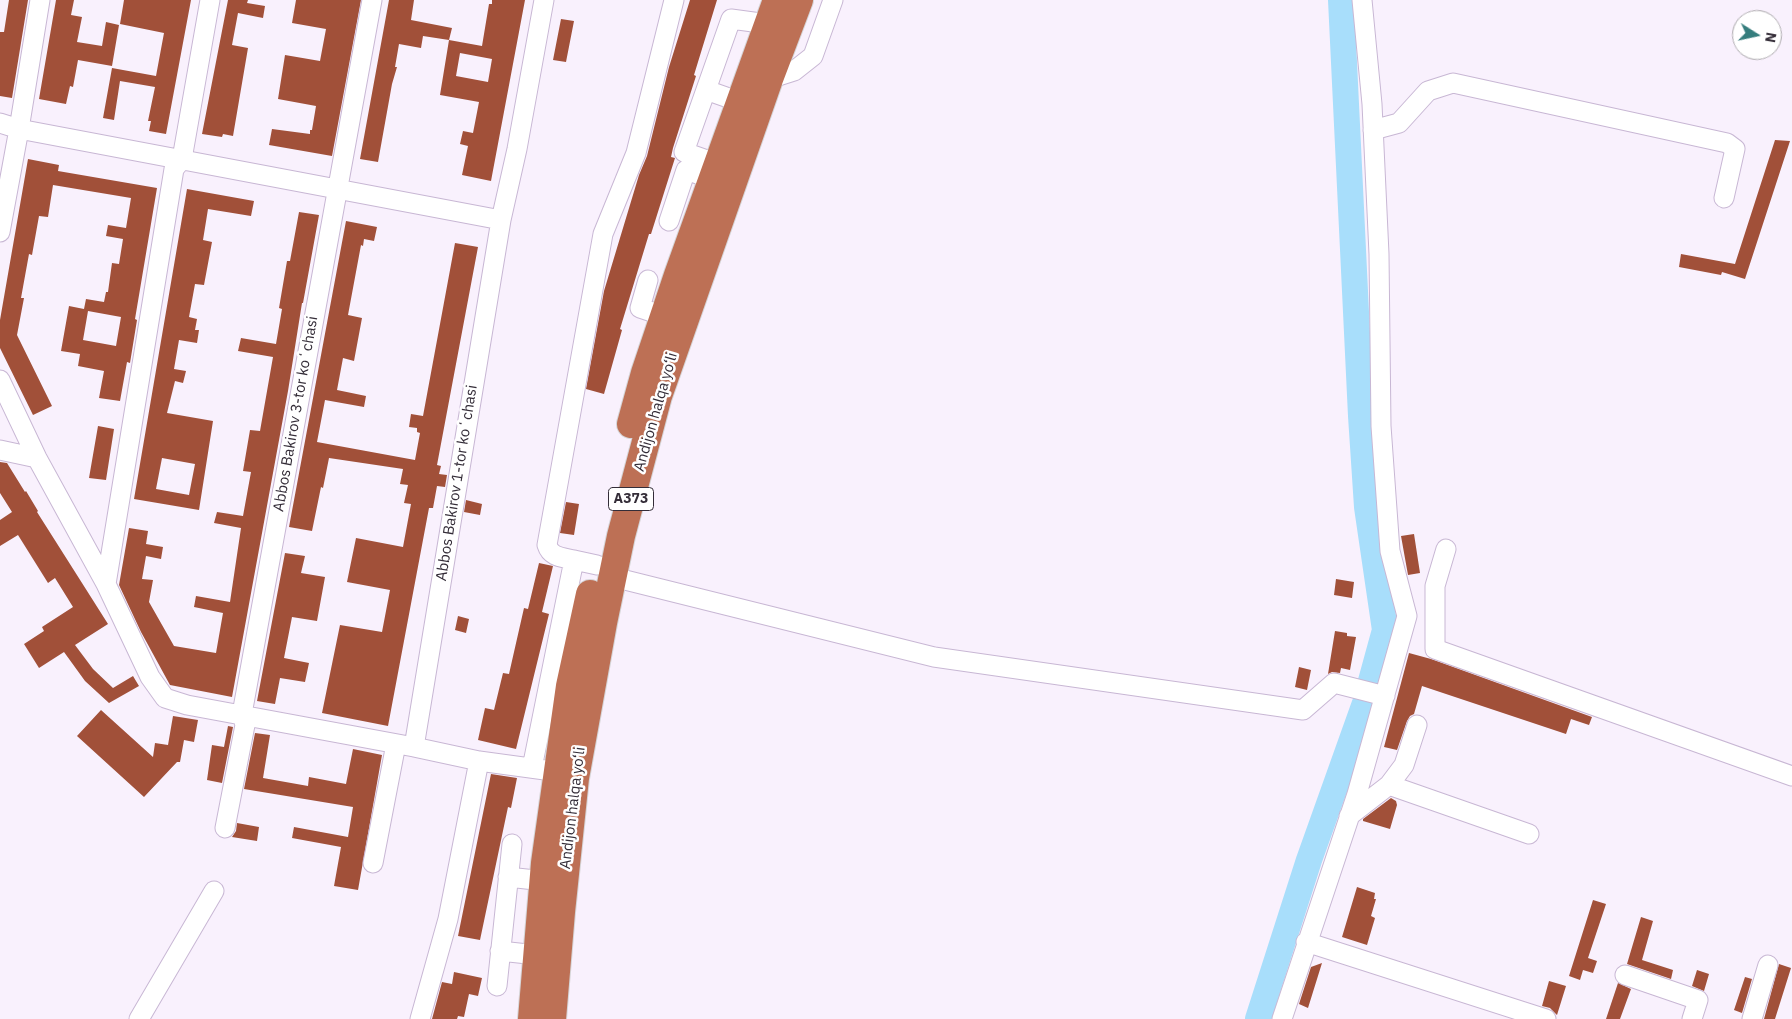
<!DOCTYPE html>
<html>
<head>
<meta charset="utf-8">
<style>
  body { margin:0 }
  #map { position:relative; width:1792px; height:1019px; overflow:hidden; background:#f9f1fd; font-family:"IBM Plex Sans",sans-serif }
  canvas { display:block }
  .north { position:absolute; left:1732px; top:10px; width:50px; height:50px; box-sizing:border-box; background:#fff; border:1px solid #aeabaf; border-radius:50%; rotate:100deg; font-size:14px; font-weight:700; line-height:20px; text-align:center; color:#342d38 }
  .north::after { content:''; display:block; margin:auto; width:18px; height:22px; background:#357d7d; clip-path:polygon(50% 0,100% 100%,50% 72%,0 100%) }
</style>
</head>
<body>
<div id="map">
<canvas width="1792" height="1019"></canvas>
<div class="north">N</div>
</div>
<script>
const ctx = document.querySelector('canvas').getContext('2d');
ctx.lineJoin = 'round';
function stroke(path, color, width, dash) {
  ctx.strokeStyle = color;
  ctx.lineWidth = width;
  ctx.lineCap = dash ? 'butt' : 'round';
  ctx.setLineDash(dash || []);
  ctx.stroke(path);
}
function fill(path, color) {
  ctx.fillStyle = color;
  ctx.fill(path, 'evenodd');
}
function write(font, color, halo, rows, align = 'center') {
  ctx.font = font + ' "IBM Plex Sans",sans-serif';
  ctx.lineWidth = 5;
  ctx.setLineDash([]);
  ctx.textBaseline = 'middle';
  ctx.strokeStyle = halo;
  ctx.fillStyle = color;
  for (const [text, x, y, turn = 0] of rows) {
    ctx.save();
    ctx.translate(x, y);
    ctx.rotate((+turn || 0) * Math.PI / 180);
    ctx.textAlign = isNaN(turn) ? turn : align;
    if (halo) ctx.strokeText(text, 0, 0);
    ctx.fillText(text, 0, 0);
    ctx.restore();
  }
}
stroke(new Path2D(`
  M1258,1019L1309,860L1365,703L1385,630L1367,507L1361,416L1341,0`), '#a8defb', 26);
fill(new Path2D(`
  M9,0H28L12,98L0,96V32H4Z
  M56,0H74L71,15L82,17L77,42L102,46L106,22L119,25L112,66L78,60L73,87L70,86L66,104L39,99Z
  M124,0H191L166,134L149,131L151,121H148L155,87L120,81L114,120L103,118L112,68L156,76L164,33L120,24Z
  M228,0H248L247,3L265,6L263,18L238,13L232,45L248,48L233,136L223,134L222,137L202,134Z
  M296,0H361L332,156L269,145L272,129L310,134V130H312L316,106L278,99L285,55L320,61L326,29L292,23Z
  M389,0H414L411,20L452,28L449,40L482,46L489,4H492V0H525L491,181L462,175L468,146L460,144L463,131L473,133L479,102L440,95L449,40L423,36L421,48L399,44L395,67H397L392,84L378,162L360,159ZM460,53L492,59L488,82L456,76Z
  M690,0H717L694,75L696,76L673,148L671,157L675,158L651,234H649L620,329L622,330L604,394L586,389L604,291L639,175L647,156L669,67Z
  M561,19L574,21L566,62L553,60Z
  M1775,140L1790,141L1745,279L1722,272L1721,275L1679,267L1681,254L1735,264Z
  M28,159L59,165L58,171L157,188L135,319L137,320L130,363L127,362L120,401L99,398L104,371L78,366L80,354L61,351L69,306L84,309L86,299L104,302L106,292H108L112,263L119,264L123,239L106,236L108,225L126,228L131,198L53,185L48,217L39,216L32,255L29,254L21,298H24L17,335L52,406L33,415L0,348V320ZM88,311L121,317L116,346L83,340Z
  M187,189L254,201L251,216L208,209L203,240L212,242L204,285L195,284L189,317L197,319L195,330H199L197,343L179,340L174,369L186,371L183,383L175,381L167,413L213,421L199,510L134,499ZM162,458L195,464L189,495L156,489Z
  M299,212L319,215L303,303H302L288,391L232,697L170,685L141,632L119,585L129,528L148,531L146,544L163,547L161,559L146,556L142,579L153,580L149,602L174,646L216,653L223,613L194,607L196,596L230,602L241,528L214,523L217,512L243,516L251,472L243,471L250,430L260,431L273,357L238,351L241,338L276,344L282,309L279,308L287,261H290Z
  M346,221L377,227L374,241L364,239L363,246L361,245L348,315L362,318L354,361L343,358L337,390L366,396L364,407L325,400L317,442L415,460L420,433L417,432V428L409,427L411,414L423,416L455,243L478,247L437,465L441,466L439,474L447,475L445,487L437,486L433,508H429L388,726L322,713L340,625L382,632L390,590L347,582L356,538L403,547L411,504L404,503L408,485L400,484L403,469L329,458L323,488L321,487L312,531L289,527Z
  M98,426L114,429L106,480L89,478Z
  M0,462L7,463L25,492L26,491L38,511L37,512L108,624L75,645L93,669L113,688L133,676L139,686L109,703L85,681L64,652L39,668L24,644L44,631L42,627L73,607L55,578L48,583L18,535L0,546V520L12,512L0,493Z
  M466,500L482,504L480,515L464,512Z
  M566,502L579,504L574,535L560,533Z
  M1414,534L1420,573L1408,575L1401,536Z
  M285,553L305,556L301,573L325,577L317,621L292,617L284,658L309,663L305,682L280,678L275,704L257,701Z
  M539,563L553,566L542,612L549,614L516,749L478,740L485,708L494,710L503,673L509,674L524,608L528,609Z
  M1336,579L1354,582L1352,598L1334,595Z
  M458,616L469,619L466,633L455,630Z
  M1335,631L1347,633V636L1356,637L1350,670L1341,668L1340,673L1332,672L1328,674Z
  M1409,653L1431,659L1592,717L1589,725L1571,719L1566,734L1422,686L1414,714L1410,716L1407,721L1397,750L1384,747Z
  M1299,667L1311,670L1307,690L1295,687Z
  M101,710L153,757L155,743L168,745L173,716L198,720L194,742L184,740L180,762H177L144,797L77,736Z
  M228,726L233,727L222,783L207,780L212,745L224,747Z
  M255,733L270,735L263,778L308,786L309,777L346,784L353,749L382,755L358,890L334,886L341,847L292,838L294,827L348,837L353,807L244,789Z
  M491,774L517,778L511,808L508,807L480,940L458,936Z
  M1391,798L1396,801L1397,805L1390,829L1363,821V819Z
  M237,823L259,827L257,841L232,837L236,831Z
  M1357,887L1375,893L1374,899H1376L1371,916L1375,918L1367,945L1342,937Z
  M1593,900L1606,904L1588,958L1597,961L1593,973L1583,970L1580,980L1569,976Z
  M1641,917L1653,921L1642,960L1673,970L1671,979L1627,964Z
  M1322,963L1308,1008L1299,1004L1311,967Z
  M1779,964L1791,968L1775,1019H1764Z
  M1697,970L1709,974L1704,991L1692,986Z
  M454,972L482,978L478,996L469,994L464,1017L458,1016L457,1019H432L442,982L452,984Z
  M1745,977L1752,979L1742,1013L1734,1010Z
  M1549,981L1566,986L1557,1015L1550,1008L1542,1006Z
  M1618,983L1631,989L1620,1019H1606Z`), '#a15039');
const minor = new Path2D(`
  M40,0L19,129L501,220
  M769,79L794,71L813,56L833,0
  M706,90L740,102
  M0,123L19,129L0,232
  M1373,130L1399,123L1428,91L1453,83L1727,143L1735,149L1724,198
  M718,164L684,152L731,19L768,24
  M669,221L686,170L712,179
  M648,280L640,308L664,316
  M0,380L37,458L106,584L150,677L165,698L187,705L414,747L479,761L545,770
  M0,450L37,458
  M1446,549L1435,586V649L1792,776
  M574,560L597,565
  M613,577L934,657L1303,710L1334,683L1385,696
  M106,584L174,169L182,159L210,0
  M414,747L501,220L517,149L544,0
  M532,768L574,560C563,557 551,558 547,545L603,234L636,153L674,0
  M1389,785L1404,765L1417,725
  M1349,816L1389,785L1529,834
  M225,828L245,725L242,714L372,0
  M373,863L396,744
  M508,877L544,881
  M1306,942L1546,1019
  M500,951L537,955
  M1625,975L1698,1000L1692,1019
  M497,986L512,844
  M139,1019L214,891
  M420,1019L448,919L479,761
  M1282,1019L1357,794L1407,616L1390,551L1381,426L1379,254L1372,104L1362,0
  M1752,1019L1768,965`);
const highway = new Path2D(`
  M631,424L645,373L678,275L777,0
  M532,1019L545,863L570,686L590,594
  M552,1019L561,912L575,778L603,623L621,536L658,396L769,79L799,0`);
stroke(minor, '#c8b7d4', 21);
stroke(highway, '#d6d5d7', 30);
stroke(minor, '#fff', 19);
stroke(highway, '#bd7055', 28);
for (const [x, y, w] of [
  [631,499,45]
]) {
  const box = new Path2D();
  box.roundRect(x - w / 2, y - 11.5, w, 23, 4);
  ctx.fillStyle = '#fff';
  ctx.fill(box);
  stroke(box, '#342d38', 1);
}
write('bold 14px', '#342d38', null, [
  ["A373",631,499]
]);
write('15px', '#342d38', '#fff', [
  ["Andijon halqa yo‘li",656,412,-74],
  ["Abbos Bakirov 3-tor koʻchasi",296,414,-80],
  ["Abbos Bakirov 1-tor koʻchasi",457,483,-81],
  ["Andijon halqa yo‘li",573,808,-83]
]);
</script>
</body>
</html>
